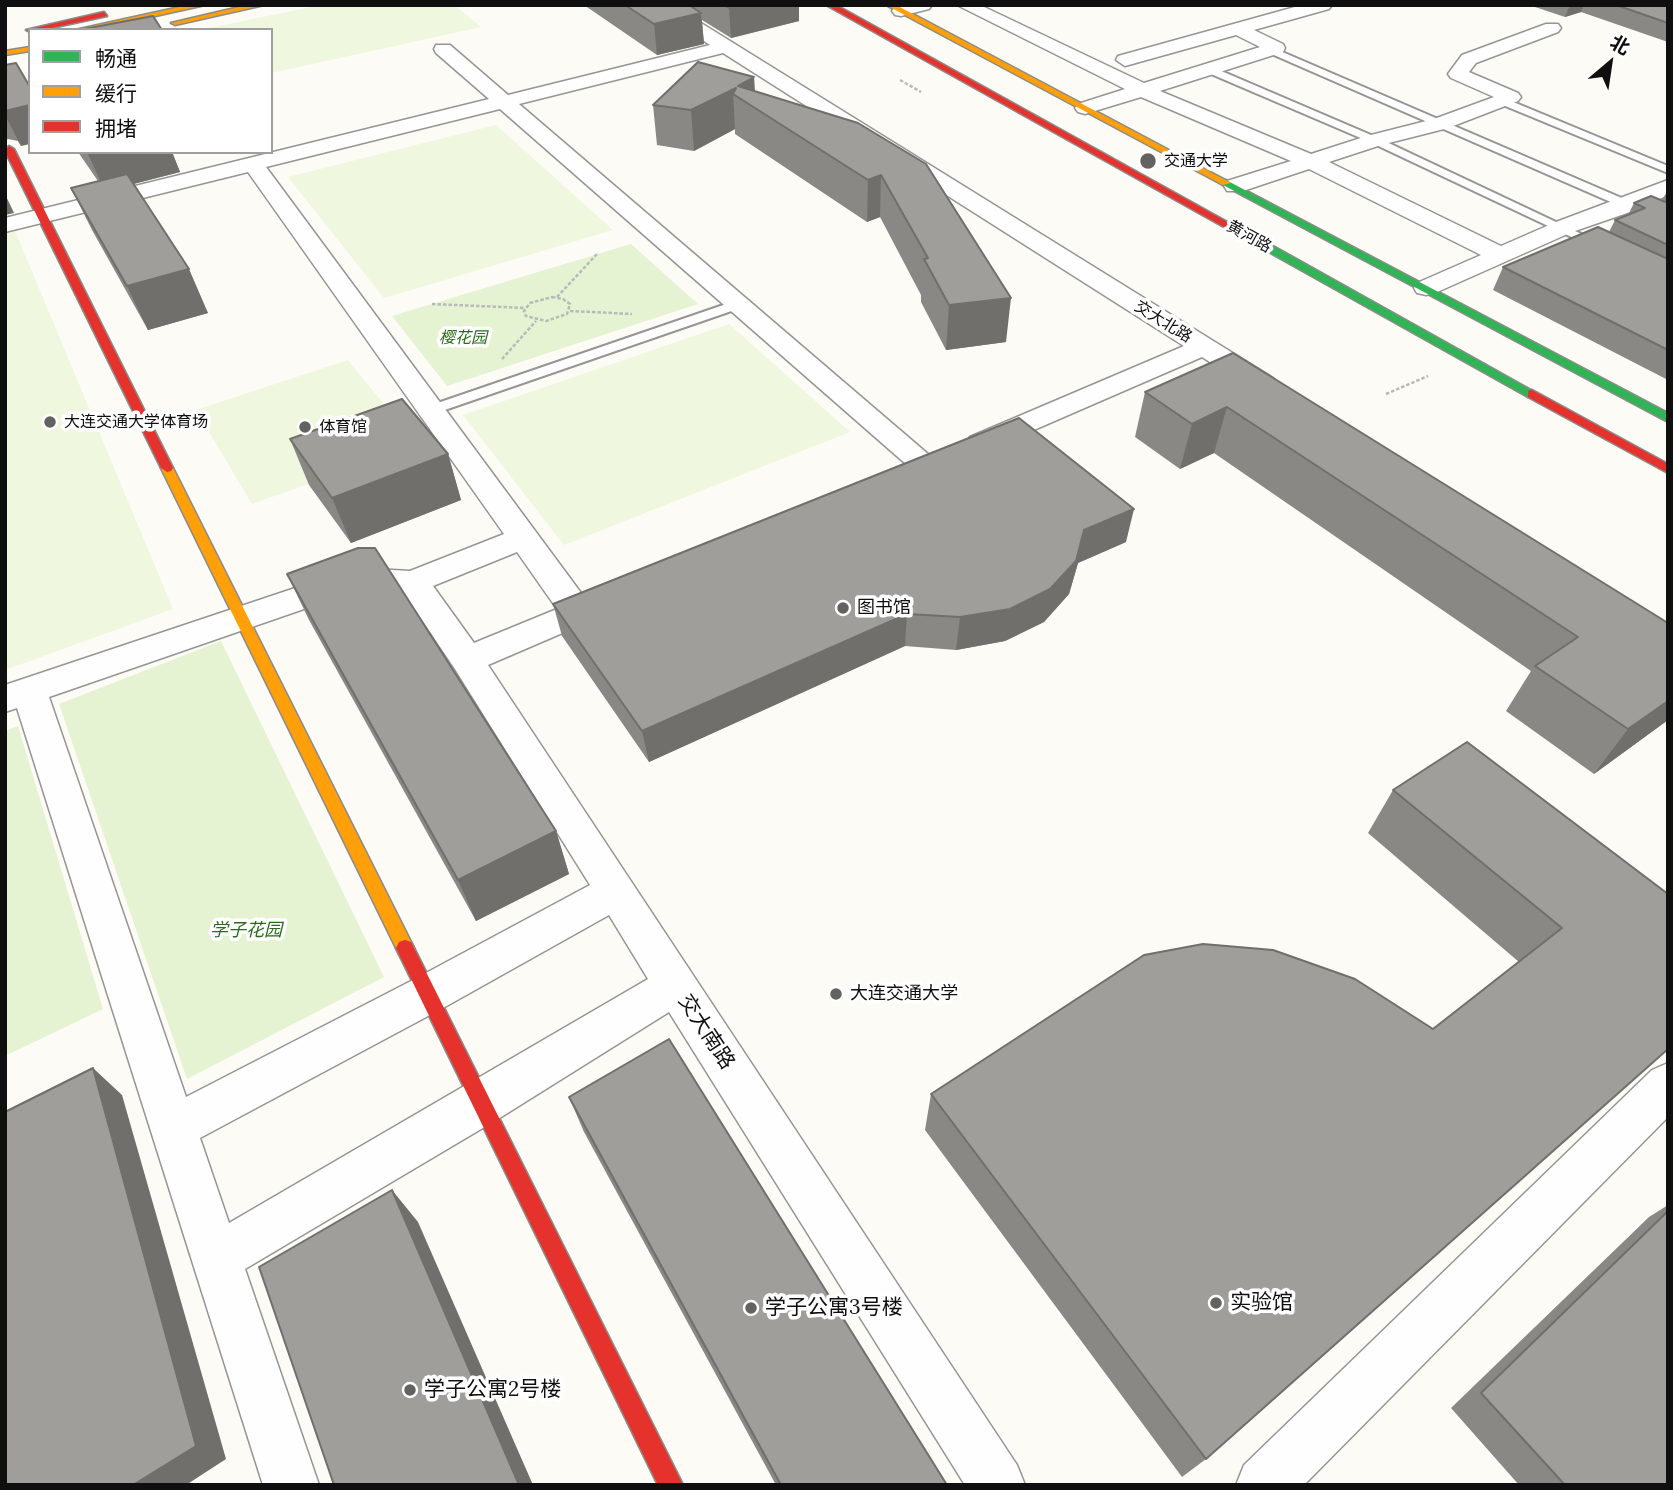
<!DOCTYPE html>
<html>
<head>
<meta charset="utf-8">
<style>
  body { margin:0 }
  #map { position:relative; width:1673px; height:1490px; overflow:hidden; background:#fcfbf5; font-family:Lora,"Noto Sans SC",serif }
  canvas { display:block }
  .frame { position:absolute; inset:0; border:7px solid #0f0f0f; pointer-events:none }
  .legend { position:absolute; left:28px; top:28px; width:245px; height:126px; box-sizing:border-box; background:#fff; border:2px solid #9f9f9f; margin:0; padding:9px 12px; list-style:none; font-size:21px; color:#0f0f0f }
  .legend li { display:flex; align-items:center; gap:14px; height:35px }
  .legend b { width:35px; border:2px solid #9f9f9f }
  .north { position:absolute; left:1575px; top:28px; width:70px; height:70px; -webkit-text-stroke:5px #fff; paint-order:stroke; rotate:29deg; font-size:19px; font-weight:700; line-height:28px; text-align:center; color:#0f0f0f }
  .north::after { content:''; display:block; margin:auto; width:24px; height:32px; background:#0f0f0f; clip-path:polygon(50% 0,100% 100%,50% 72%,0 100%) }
</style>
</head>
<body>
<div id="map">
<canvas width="1673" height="1490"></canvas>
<div class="frame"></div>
<ul class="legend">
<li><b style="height:9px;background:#30b455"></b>畅通</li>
<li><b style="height:9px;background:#ff9f0a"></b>缓行</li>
<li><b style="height:9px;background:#e5322d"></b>拥堵</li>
</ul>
<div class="north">北</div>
</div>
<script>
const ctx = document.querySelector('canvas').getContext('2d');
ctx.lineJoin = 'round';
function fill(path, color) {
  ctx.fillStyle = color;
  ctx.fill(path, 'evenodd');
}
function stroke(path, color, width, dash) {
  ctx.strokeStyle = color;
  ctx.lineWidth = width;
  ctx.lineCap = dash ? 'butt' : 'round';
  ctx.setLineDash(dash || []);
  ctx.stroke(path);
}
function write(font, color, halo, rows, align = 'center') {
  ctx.font = font + ' Lora,"Noto Sans SC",serif';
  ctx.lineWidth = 7;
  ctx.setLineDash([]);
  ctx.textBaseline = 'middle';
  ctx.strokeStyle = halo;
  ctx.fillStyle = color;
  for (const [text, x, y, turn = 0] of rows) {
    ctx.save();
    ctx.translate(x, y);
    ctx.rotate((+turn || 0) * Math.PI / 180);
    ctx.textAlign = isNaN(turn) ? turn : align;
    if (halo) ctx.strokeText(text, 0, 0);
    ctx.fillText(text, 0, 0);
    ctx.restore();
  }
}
fill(new Path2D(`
  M631,244L698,304L447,386L392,316Z
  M221,641L384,977L187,1079L59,704Z
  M18,726L103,1009L5,1056V731Z`), '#e5f3d3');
fill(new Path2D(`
  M321,5H454L481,27L271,73V30H200Z
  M496,125L613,230L384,298L288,177Z
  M15,231L173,609L5,670V234Z
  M729,324L850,432L564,545L463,415Z
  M348,360L417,445L252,504L196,410Z`), '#eff7de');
const lane = new Path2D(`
  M1267,48H1273L1668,218V227L1267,52Z
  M1204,67H1212L1378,138L1609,247L1607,250H1599L1370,142L1204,71Z
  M1498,99H1506L1668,166V173L1498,103Z
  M738,300L745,304L743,307L436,413L431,414L424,410L426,407Z`);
const street = new Path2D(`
  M650,5H672L1273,378L1277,384L1273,390L1263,392L1253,390L1202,357L990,449L980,452L970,449L966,443L970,437L1184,346L723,53L519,104L935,460L940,466L935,472L925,475L915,472L500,109L266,167L584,597L604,591L616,594L621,602L616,610L488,665L1017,1465L1025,1485H965L669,1012L498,1119L245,1269L319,1485H263L17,708L5,712V685L346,571L357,568L410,571L504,534L248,172L5,232V218L489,99L436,53L434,49L436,45H450L508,95L710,45ZM517,552L557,609L474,643L433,586ZM359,590L403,592L455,669L590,885L413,980L186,1097L49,697ZM609,915L648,979L229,1223L200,1138L443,1008Z
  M902,5H932L929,9L901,16L895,15L892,11L895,7Z
  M957,5H980L1144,83L1260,47L1236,35L1125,66L1116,60L1118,56L1302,5H1332L1329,9L1254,30L1283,44L1285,48L1283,52L1160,91L1311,154L1367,136L1434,119L1494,97L1451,78L1448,74L1462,55L1546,24H1558L1561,28L1558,32L1476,63L1469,72L1518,93L1521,97L1518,101L1448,128L1381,145L1329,162L1501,246L1556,222L1668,180V195L1636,210L1572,232L1435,293L1426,295L1417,293L1414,288L1417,283L1481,255L1309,169L1243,191H1227L1224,186L1227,181L1291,161L1141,97L1085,114L1078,112L1075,108L1078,104L1125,89Z
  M1668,1063V1117L1304,1485H1236L1244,1465L1652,1070Z`);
const fast = new Path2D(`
  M1226,180L1668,413V422L1223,185V181Z
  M1249,237H1257L1538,394L1536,397H1528L1249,241Z`);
const slow = new Path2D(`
  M189,5H205L92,30H75Z
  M248,5H264L175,25L171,23Z
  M886,5H896L1231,183L1223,185Z
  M30,47V51L5,55V51Z
  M167,464L173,468L411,942L414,948L411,954L405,956L399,954L161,468Z`);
const jam = new Path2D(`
  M826,5H836L1258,239L1249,241Z
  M104,12L107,16L42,30H30V32L26,30Z
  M9,146L14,149L173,468L171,471L167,472L161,468L5,151Z
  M1532,390L1668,464V473L1528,397V391Z
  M405,940L411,942L683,1485H658L396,948L399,942Z`);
stroke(lane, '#969593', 4);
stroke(street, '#969593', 3);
stroke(fast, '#8c8c89', 3);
stroke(slow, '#8c8c89', 3);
stroke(jam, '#8c8c89', 3);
stroke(new Path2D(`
  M900,80L921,92
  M552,297L563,299L570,304L567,314L546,321L526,316L524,311L530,303Z
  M557,297L597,254
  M432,304L525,308
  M570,311L632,314
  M502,359L536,321
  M1386,394L1428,376`), '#b9b9b8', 2.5, [3.5, 2]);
fill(lane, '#fffefe');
fill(street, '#fffefe');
fill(fast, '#30b455');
fill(slow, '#ff9f0a');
fill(jam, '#e5322d');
fill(new Path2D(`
  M584,5H799V21L731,38L702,20L704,44L657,55Z
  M1529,5H1668V42L1581,12L1565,17Z
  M5,65L21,146L18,141L8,139L5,141Z
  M754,77L755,91L858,123L1006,342L946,350L921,302V295L880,217L867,222L735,134V129L694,151L657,145L653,105Z
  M78,152H172L180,172L134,184L208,313L148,330L92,230L71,188L98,181Z
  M1668,190V380L1493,290L1503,267L1609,232L1615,220L1628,215L1634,203L1662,200Z
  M1233,353L1668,623V720L1594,774L1506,711L1531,671L1214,453L1180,469L1135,437L1145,392Z
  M290,439L448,454L461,500L351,543L309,485Z
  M1126,542L1078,563L1069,594L1044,622L1005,641L956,650L905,646L649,762L562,636L553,604Z
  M287,574L556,831L569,874L476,921L309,620Z
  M1393,790L1668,894L1206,1459L1182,1477L925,1130L931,1094L1433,1029L1519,962L1368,833Z
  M569,1097L947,1485H776L584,1132Z
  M1668,1205V1485H1519L1451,1408L1649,1217Z`), '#8a8884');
fill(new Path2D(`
  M740,5H799V21L731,38L729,8Z
  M1570,5H1584L1581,12L1565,17Z
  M701,13L704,44L657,55L654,24Z
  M754,77L755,108L738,86Z
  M736,88L733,94L735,129L694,151L691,110Z
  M30,105V144L21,146L5,115V111Z
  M87,152H172L180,172L105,191Z
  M881,175L880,217L867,222L868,180Z
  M5,194L14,213L5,215Z
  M189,269L208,313L148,330L127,286Z
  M1011,298L1006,342L946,350L949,305Z
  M1227,407L1214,453L1180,469L1192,424Z
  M448,454L461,500L351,543L332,498Z
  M1134,509L1126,542L1078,563L1069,594L1044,622L1005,641L956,650L960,617L1084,530Z
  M907,614L905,646L649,762L642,731Z
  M1668,701V720L1594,774L1628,729Z
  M556,831L569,874L476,921L458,880Z
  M93,1068L122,1095L226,1459L186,1485H133Z
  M392,1190L418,1222L533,1485H519Z`), '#706f6c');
const building = new Path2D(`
  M625,5H689L701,13L654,24Z
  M724,5H740L729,8Z
  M1616,5H1668V23Z
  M153,16L162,30H83L84,29Z
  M698,62L754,77L738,86L858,123L926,164L1011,298L949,305L924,259L928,258L881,175L868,180L733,94L736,88L691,110L653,105Z
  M16,63L30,87V105L5,111V65Z
  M127,174L189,269L127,286L71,188Z
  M1651,196L1668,203V245L1615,220L1645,208L1634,203Z
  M1598,227L1668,259V350L1503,267Z
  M1233,353L1668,623V701L1628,729L1535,666L1578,637L1227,407L1192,424L1145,392Z
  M402,399L448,454L332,498L290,439Z
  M1019,418L1134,509L1084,530L1076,561L1050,589L1010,609L960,617L907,614L642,731L553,604Z
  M358,548H375L556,831L458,880L287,574Z
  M1467,742L1668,894V1049L1206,1459L931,1094L1144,955L1203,944L1273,950L1355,979L1433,1029L1562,928L1393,790Z
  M669,1039L947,1485H781L569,1097Z
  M93,1068L196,1446L133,1485H5V1112Z
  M392,1190L519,1485H334L259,1267Z
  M1668,1211V1485H1565L1481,1393Z`);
fill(building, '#a09e9a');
stroke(building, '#706f6c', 2);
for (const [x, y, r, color] of [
  [1148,161,9,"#626260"],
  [50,422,7,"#626260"],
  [305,427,7,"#626260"],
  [843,608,7,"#626260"],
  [836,994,7,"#626260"],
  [1216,1303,7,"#626260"],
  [751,1308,7,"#626260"],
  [410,1390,7,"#626260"]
]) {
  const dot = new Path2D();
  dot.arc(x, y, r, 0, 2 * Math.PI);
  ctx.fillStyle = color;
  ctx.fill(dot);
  stroke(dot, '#fff', 2.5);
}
write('16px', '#0f0f0f', '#fff', [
  ["交通大学",1164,161],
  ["大连交通大学体育场",64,422],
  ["体育馆",319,427]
], 'left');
write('16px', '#0f0f0f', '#fff', [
  ["黄河路",1249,237,29],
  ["交大北路",1163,322,32]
]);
write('italic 16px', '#296c1b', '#fff', [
  ["樱花园",463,338]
]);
write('18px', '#0f0f0f', '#fff', [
  ["图书馆",857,608],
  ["大连交通大学",850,994]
], 'left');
write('italic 18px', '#296c1b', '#fff', [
  ["学子花园",246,931]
]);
write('21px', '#0f0f0f', '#fff', [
  ["交大南路",706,1032,57]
]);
write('21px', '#0f0f0f', '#fff', [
  ["实验馆",1230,1303],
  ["学子公寓3号楼",765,1308],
  ["学子公寓2号楼",424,1390]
], 'left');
</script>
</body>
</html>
